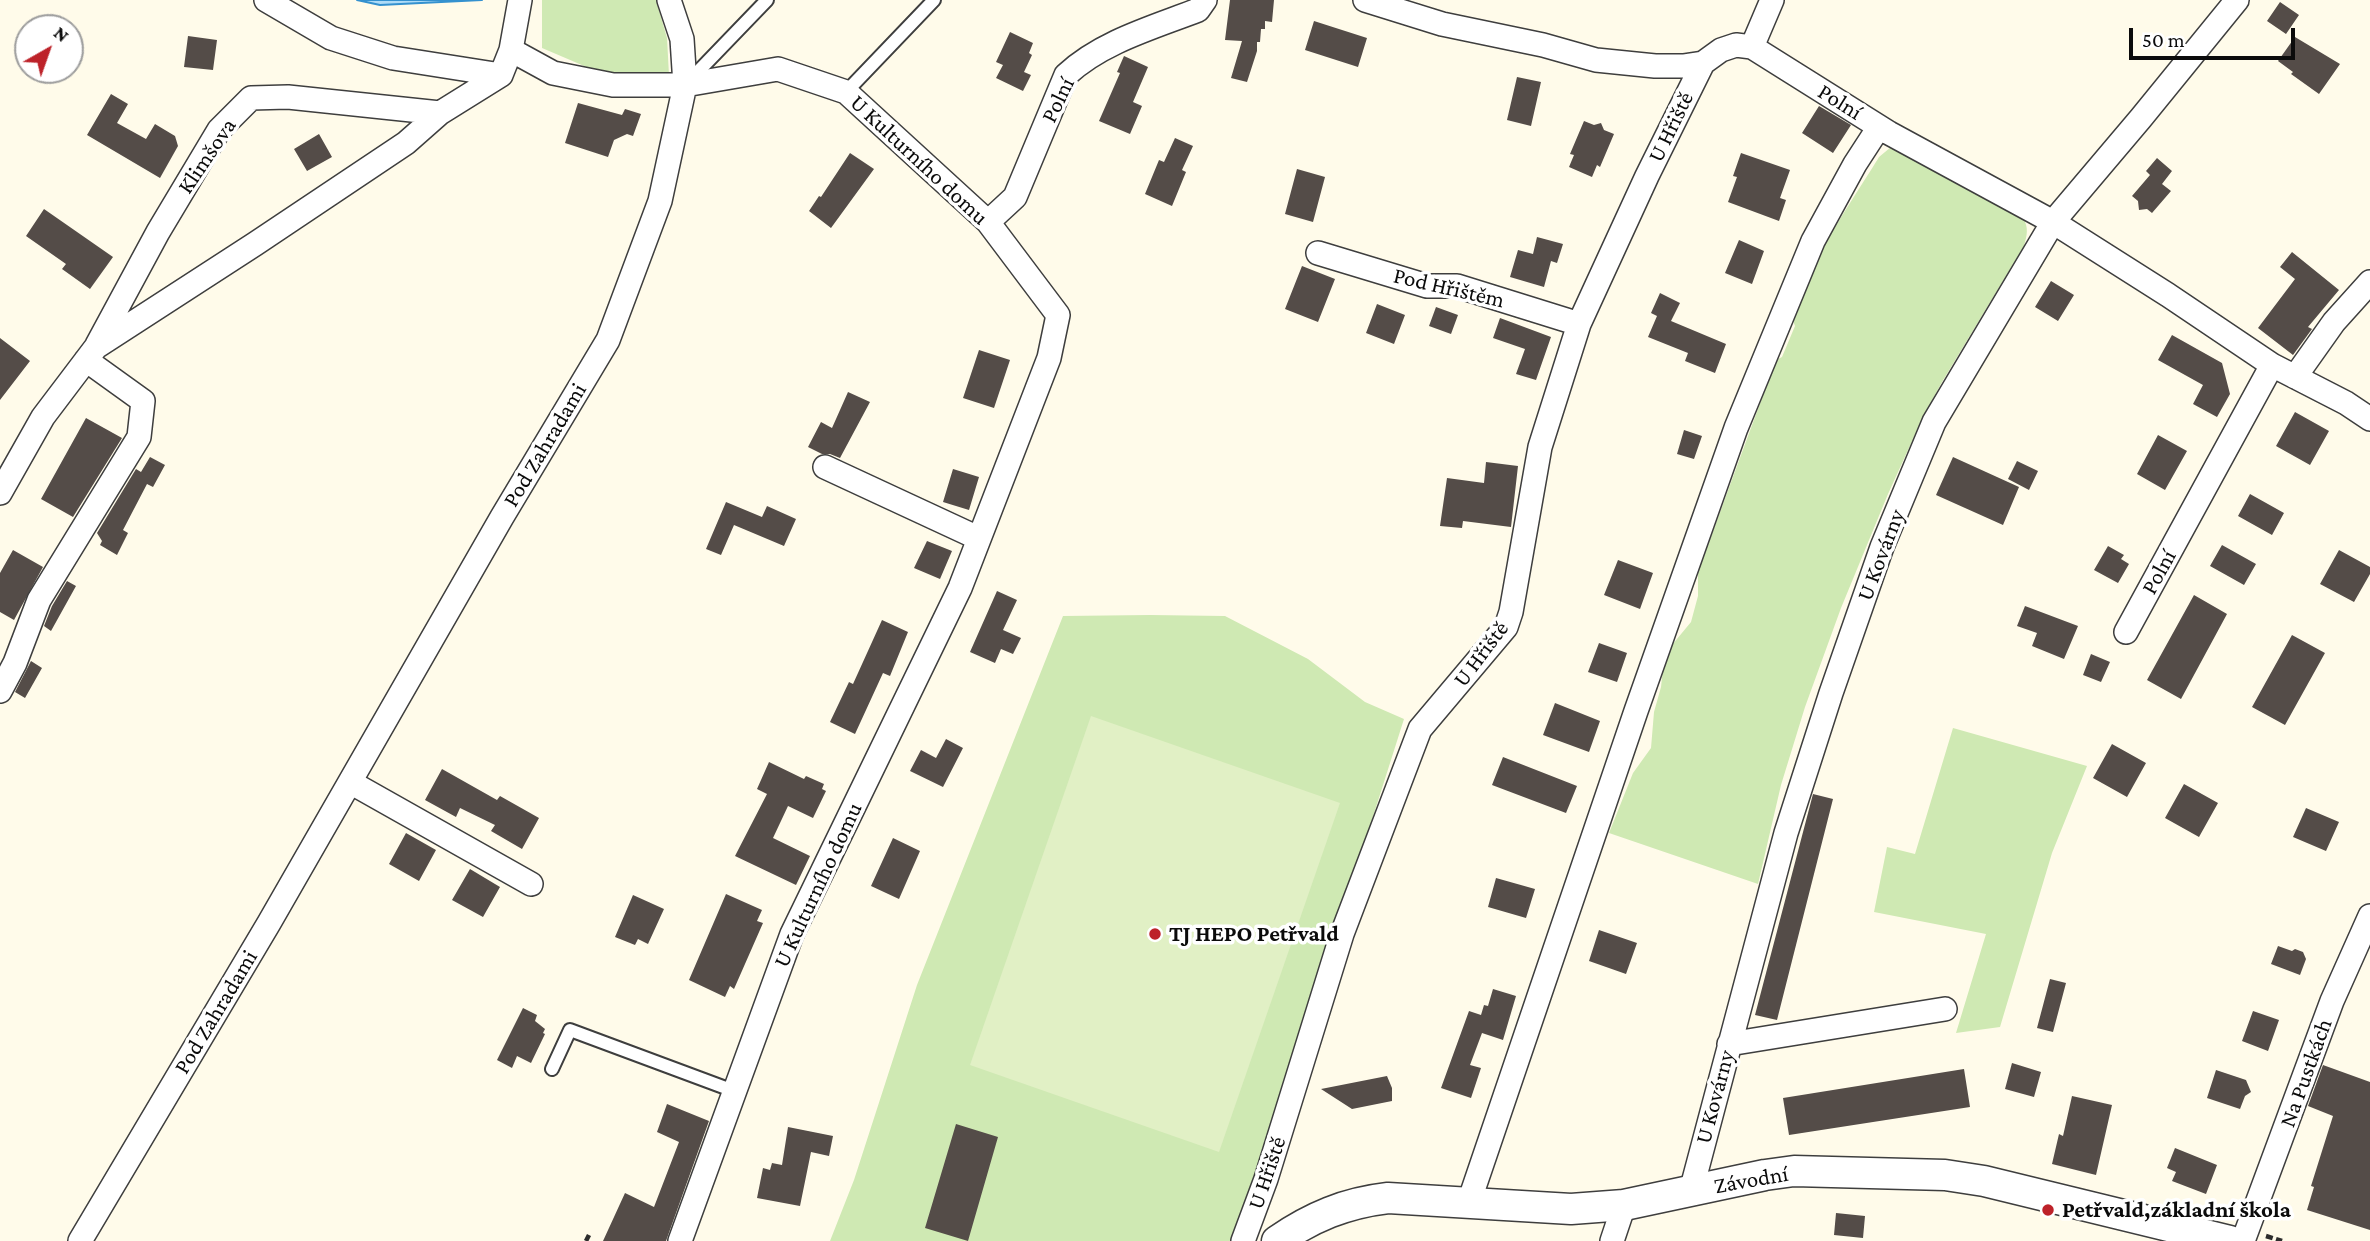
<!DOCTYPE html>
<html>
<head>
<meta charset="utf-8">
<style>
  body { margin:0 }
  #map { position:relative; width:2370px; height:1241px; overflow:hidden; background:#fffbea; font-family:"Crimson Pro",serif }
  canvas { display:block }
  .north { position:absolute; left:14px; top:14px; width:70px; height:70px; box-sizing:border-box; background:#fff; border:2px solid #9d9d9d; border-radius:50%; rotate:40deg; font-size:19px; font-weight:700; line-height:28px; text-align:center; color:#0b0b0b }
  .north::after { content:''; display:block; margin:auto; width:24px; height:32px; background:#bd2229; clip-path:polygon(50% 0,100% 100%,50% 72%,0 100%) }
  .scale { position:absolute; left:2129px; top:28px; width:166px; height:32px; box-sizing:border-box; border:4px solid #0b0b0b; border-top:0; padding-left:9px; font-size:21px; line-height:24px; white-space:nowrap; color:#0b0b0b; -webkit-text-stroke:5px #fff; paint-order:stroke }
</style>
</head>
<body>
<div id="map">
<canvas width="2370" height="1241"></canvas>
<div class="north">N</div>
<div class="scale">50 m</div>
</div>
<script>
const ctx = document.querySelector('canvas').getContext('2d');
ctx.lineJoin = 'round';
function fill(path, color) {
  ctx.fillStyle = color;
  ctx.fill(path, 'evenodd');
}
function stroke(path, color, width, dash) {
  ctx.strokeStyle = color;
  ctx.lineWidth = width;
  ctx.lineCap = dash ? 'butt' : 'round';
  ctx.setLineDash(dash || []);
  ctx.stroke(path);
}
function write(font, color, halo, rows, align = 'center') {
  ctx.font = font + ' "Crimson Pro",serif';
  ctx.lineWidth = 7;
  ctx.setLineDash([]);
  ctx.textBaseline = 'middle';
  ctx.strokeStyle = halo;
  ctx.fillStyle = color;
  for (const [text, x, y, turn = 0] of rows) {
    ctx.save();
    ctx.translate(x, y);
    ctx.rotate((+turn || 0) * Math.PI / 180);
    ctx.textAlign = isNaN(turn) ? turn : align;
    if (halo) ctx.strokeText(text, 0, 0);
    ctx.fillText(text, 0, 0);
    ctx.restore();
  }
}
fill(new Path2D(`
  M542,0H656L667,38L669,75L610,77L542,48Z
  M1891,147L1906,149L2023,218C2029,228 2027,235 2024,246L1942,382L1923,417L1888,494L1841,608L1805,707L1781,785L1758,884L1609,833L1633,773L1651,748L1654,712L1661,687L1663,668L1672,645L1691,622L1698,596V572L1776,360L1782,357L1795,326C1784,298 1862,186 1879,157Z
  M1150,615L1225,616L1308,659L1365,702L1404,719L1238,1241H830L854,1180L917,985L1063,616Z
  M1953,728L2087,766L2052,853L2000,1027L1956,1033L1986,934L1874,912L1887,847L1915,854Z`), '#cfe9b3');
fill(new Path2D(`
  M1091,716L1340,803L1219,1152L970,1065Z`), '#e1f0c5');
const water = new Path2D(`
  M357,0H482L380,5Z`);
fill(water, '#aedbf7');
stroke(water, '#3491cf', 2);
fill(new Path2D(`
  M1230,0H1274L1272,22L1265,21V29H1261L1260,42H1257V51L1247,82L1231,78L1242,41L1225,40Z
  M2280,2L2299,15L2286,34L2267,21Z
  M1314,21L1367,38L1358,67L1305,50Z
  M1010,32L1033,43L1029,53L1032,55L1024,72L1031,75L1023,91L996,78L1003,65L996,62Z
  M188,36L217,40L213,70L184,67Z
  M2295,37L2340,64L2319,94L2291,74L2293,72L2278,61Z
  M1124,56L1148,67L1133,102L1142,106L1130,134L1099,121L1120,73L1117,72Z
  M1517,77L1541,82L1531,126L1507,120Z
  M111,94L128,104L117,123L146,139L155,124L175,136L178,146L160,178L87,135Z
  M578,103L622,115L625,109L641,114L633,136L627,134L614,140L608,157L565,143Z
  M1819,106L1851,125L1833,153L1802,133Z
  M1584,121L1594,125L1601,123L1604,130L1614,134L1600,167L1597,165L1592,177L1569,167L1574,155L1570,154Z
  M319,134L332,157L307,171L294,149Z
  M1175,138L1193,146L1182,170L1186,172L1172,206L1145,194L1159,160L1164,162Z
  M850,153L874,169L831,228L809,211L819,196L821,197Z
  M1741,153L1790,170L1780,198L1786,200L1779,221L1728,202L1737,177L1733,176Z
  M2157,158L2172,171L2162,184L2171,191L2152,213L2147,209L2139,210L2138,201L2132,196L2150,175L2146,171Z
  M1297,169L1325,177L1313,222L1285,214Z
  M44,209L113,257L90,289L62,269L66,264L26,236Z
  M1537,237L1563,244L1557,263L1551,261L1544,287L1510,277L1518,250L1533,254Z
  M1739,240L1764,251L1752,284L1725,273Z
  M2292,252L2339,290L2308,327L2312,329L2293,355L2258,328L2295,279L2280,267Z
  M1302,266L1335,279L1318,322L1285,309Z
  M2051,281L2074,295L2058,321L2035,307Z
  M1660,293L1680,303L1671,321L1726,344L1715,373L1685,361L1688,353L1648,337L1657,316L1651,313Z
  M1377,304L1405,315L1394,344L1366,333Z
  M1436,307L1458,315L1451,334L1429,326Z
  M1500,318L1551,337L1536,380L1516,374L1525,349L1493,338Z
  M2172,335L2222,363L2230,394L2217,417L2193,404L2203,385L2158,360Z
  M0,338L30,361L0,400Z
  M979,350L1010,360L994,408L963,398Z
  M848,392L870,402L840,458L830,454H822L808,447L821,422L832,428Z
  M2295,412L2329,431L2310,465L2276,446Z
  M86,418L122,438L73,517L41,499Z
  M1684,430L1702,436L1694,459L1677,454Z
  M2158,435L2187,451L2165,490L2137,474Z
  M150,457L165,465L153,487L147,484L123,530L128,533L117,555L100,545L102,541L97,533L136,469L141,472Z
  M1953,457L2019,487L2003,525L1936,495Z
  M2017,461L2038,471L2029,490L2008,479Z
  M1486,462L1518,466L1511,527L1463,521L1462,528L1440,526L1447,478L1484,483Z
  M953,469L979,477L969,510L943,502Z
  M2250,494L2284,513L2272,535L2238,516Z
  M726,502L762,517L767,506L796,519L784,546L734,525L721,555L706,549Z
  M927,541L952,551L940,579L914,568Z
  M2222,545L2256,564L2244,585L2210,566Z
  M2108,546L2124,555L2121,559L2129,564L2118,583L2094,570Z
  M13,550L43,567L14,620L0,612V573Z
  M2339,550L2370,567V574L2354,602L2320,584Z
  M1618,560L1653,573L1640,609L1604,595Z
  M67,581L76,586L51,631L44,626L52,606Z
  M997,591L1017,600L1003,630L1021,638L1013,654L1001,649L995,663L970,652Z
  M2194,595L2227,614L2181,699L2147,680Z
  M2025,606L2078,626L2064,659L2032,646L2037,633L2017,626Z
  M882,620L908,632L890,676L883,673L855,734L830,722L849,682L853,684Z
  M2292,635L2325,653L2285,725L2252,707Z
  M1599,643L1627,653L1617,682L1588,672Z
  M2091,654L2110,662L2101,682L2083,675Z
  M31,661L42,668L25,698L15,692Z
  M1555,703L1600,721L1589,752L1543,735Z
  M946,739L963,748L943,787L910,771L921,750L936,758Z
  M2112,744L2146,763L2127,797L2093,778Z
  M1503,757L1577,786L1566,813L1492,785Z
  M769,762L804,779L806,776L824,784L822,789L826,791L813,818L788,806L773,838L810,856L796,885L735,856L767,794L757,789Z
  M442,769L497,800L500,796L539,818L522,849L491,831L495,825L460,808L456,817L425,800Z
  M2184,784L2218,803L2199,837L2165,818Z
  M1813,794L1833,799L1777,1020L1755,1015Z
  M2306,808L2339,822L2326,851L2293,837Z
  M406,833L436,850L419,881L389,864Z
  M893,838L920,851L899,899L871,886Z
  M470,869L500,887L483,917L452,900Z
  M1496,878L1535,889L1526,918L1488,907Z
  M726,894L762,910L757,921L763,923L734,989L730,986L725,997L689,980Z
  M633,895L664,909L648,944L638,939L635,945L615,937Z
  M1599,930L1637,943L1626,974L1589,961Z
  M2278,946L2292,951L2295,949L2303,952L2306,959L2300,975L2271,964Z
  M2050,979L2066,983L2053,1032L2037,1028Z
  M1493,989L1516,996L1503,1040L1482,1033L1470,1065L1481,1068L1471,1098L1441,1088L1469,1011L1481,1015L1484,1005L1488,1006Z
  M523,1008L537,1015L535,1021L545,1029L543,1033L545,1034L531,1063L517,1056L512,1068L497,1060Z
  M2253,1011L2279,1020L2268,1051L2242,1041Z
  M2012,1063L2041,1072L2034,1097L2005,1089Z
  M2323,1065L2370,1082V1230L2307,1210L2314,1187L2311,1186L2333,1116L2308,1106Z
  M1964,1069L1970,1107L1789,1135L1783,1098Z
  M2216,1070L2246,1080L2251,1092L2245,1096L2240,1109L2207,1098Z
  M1387,1076L1392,1088V1101L1352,1109L1321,1089Z
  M2072,1096L2112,1105L2096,1175L2052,1164L2059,1134L2063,1136Z
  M667,1104L709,1121L666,1241H603L625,1193L654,1207L679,1142L657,1132Z
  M956,1124L998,1137L968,1241L925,1228Z
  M788,1127L833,1136L829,1156L811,1152L800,1206L757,1198L763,1168L770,1170L772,1163L782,1165Z
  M2175,1148L2217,1165L2206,1194L2172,1181L2176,1172L2167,1168Z
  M1836,1213L1865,1216L1863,1238L1834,1235Z`), '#544c48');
const service = new Path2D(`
  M688,82L767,0
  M846,92L934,0
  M552,1069L570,1030L734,1091`);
const minor = new Path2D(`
  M266,0L331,38L393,58L501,75
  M1365,0L1442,24L1543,45L1596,60L1655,66H1683L1703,63L1721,50L1736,45L1752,47L1889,133L2053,222L2168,295L2272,365L2346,403L2370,419
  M1752,47L1772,0
  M511,50L553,73L613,85H685L778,69L846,92L988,222L1058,315L1049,358L960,588L792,934L680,1241
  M988,222L1015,197L1066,75C1101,42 1154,27 1198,10L1205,0
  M1318,253L1427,286H1457L1579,324
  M97,345L158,232L219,130L251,98L288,97L440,113
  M2295,377L2334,322L2370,282
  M825,467L978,538
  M0,493L43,417L96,347L255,244L406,143L440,113L501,75L511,50L520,0
  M2126,632L2272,365
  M0,691L15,663L39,600L139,437L143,401L86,360
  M350,782L531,884
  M1729,1044L1945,1009
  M1691,1191L1786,833L1831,693L1882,547L1934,422L2053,222L2141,118L2237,0
  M1469,1202L1636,711L1736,428L1813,241L1855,164L1879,127
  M80,1241L269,923L502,517L608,340L660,201L685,85L682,39L669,0
  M1243,1241L1266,1179L1342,934L1420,729L1506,627L1511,612L1540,447L1579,324L1647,176L1703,63
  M1612,1241L1624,1205
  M2243,1241L2332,1001L2370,916`);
const tertiary = new Path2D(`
  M1277,1241C1312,1217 1345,1203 1388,1198L1571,1209L1624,1205L1765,1175L1794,1171L1945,1175L1984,1181L2230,1241`);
stroke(service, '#3e3e3e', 16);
stroke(minor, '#3e3e3e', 26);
stroke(tertiary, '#3e3e3e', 33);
stroke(new Path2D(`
  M2266,1236L2282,1241
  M586,1241L589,1235`), '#2d2d2d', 4.5, [7, 3.5]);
stroke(service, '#fff', 12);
stroke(minor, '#fff', 23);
stroke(tertiary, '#fff', 30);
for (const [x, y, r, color] of [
  [1155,934,7,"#bd2229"],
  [2048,1210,7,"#bd2229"]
]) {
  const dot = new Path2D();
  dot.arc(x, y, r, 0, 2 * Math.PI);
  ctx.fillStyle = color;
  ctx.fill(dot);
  stroke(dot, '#fff', 2.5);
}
write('23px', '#0b0b0b', '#fff', [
  ["Polní",1058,100,-64],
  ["Polní",1840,102,32],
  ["U Hřiště",1671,127,-64],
  ["Klimšova",207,156,-56],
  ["U Kulturního domu",919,160,43],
  ["Pod Hřištěm",1449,288,13],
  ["Pod Zahradami",545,445,-59],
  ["U Kovárny",1881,555,-69],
  ["Polní",2159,572,-61],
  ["U Hřiště",1481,654,-53],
  ["U Kulturního domu",818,885,-65],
  ["Pod Zahradami",216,1012,-59],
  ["Na Pustkách",2306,1073,-70],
  ["U Kovárny",1715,1097,-75],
  ["U Hřiště",1267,1173,-71],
  ["Závodní",1751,1180,-10]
]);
write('bold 23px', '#0b0b0b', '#fff', [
  ["TJ HEPO Petřvald",1169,934],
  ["Petřvald,základní škola",2062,1210]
], 'left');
</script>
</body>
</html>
